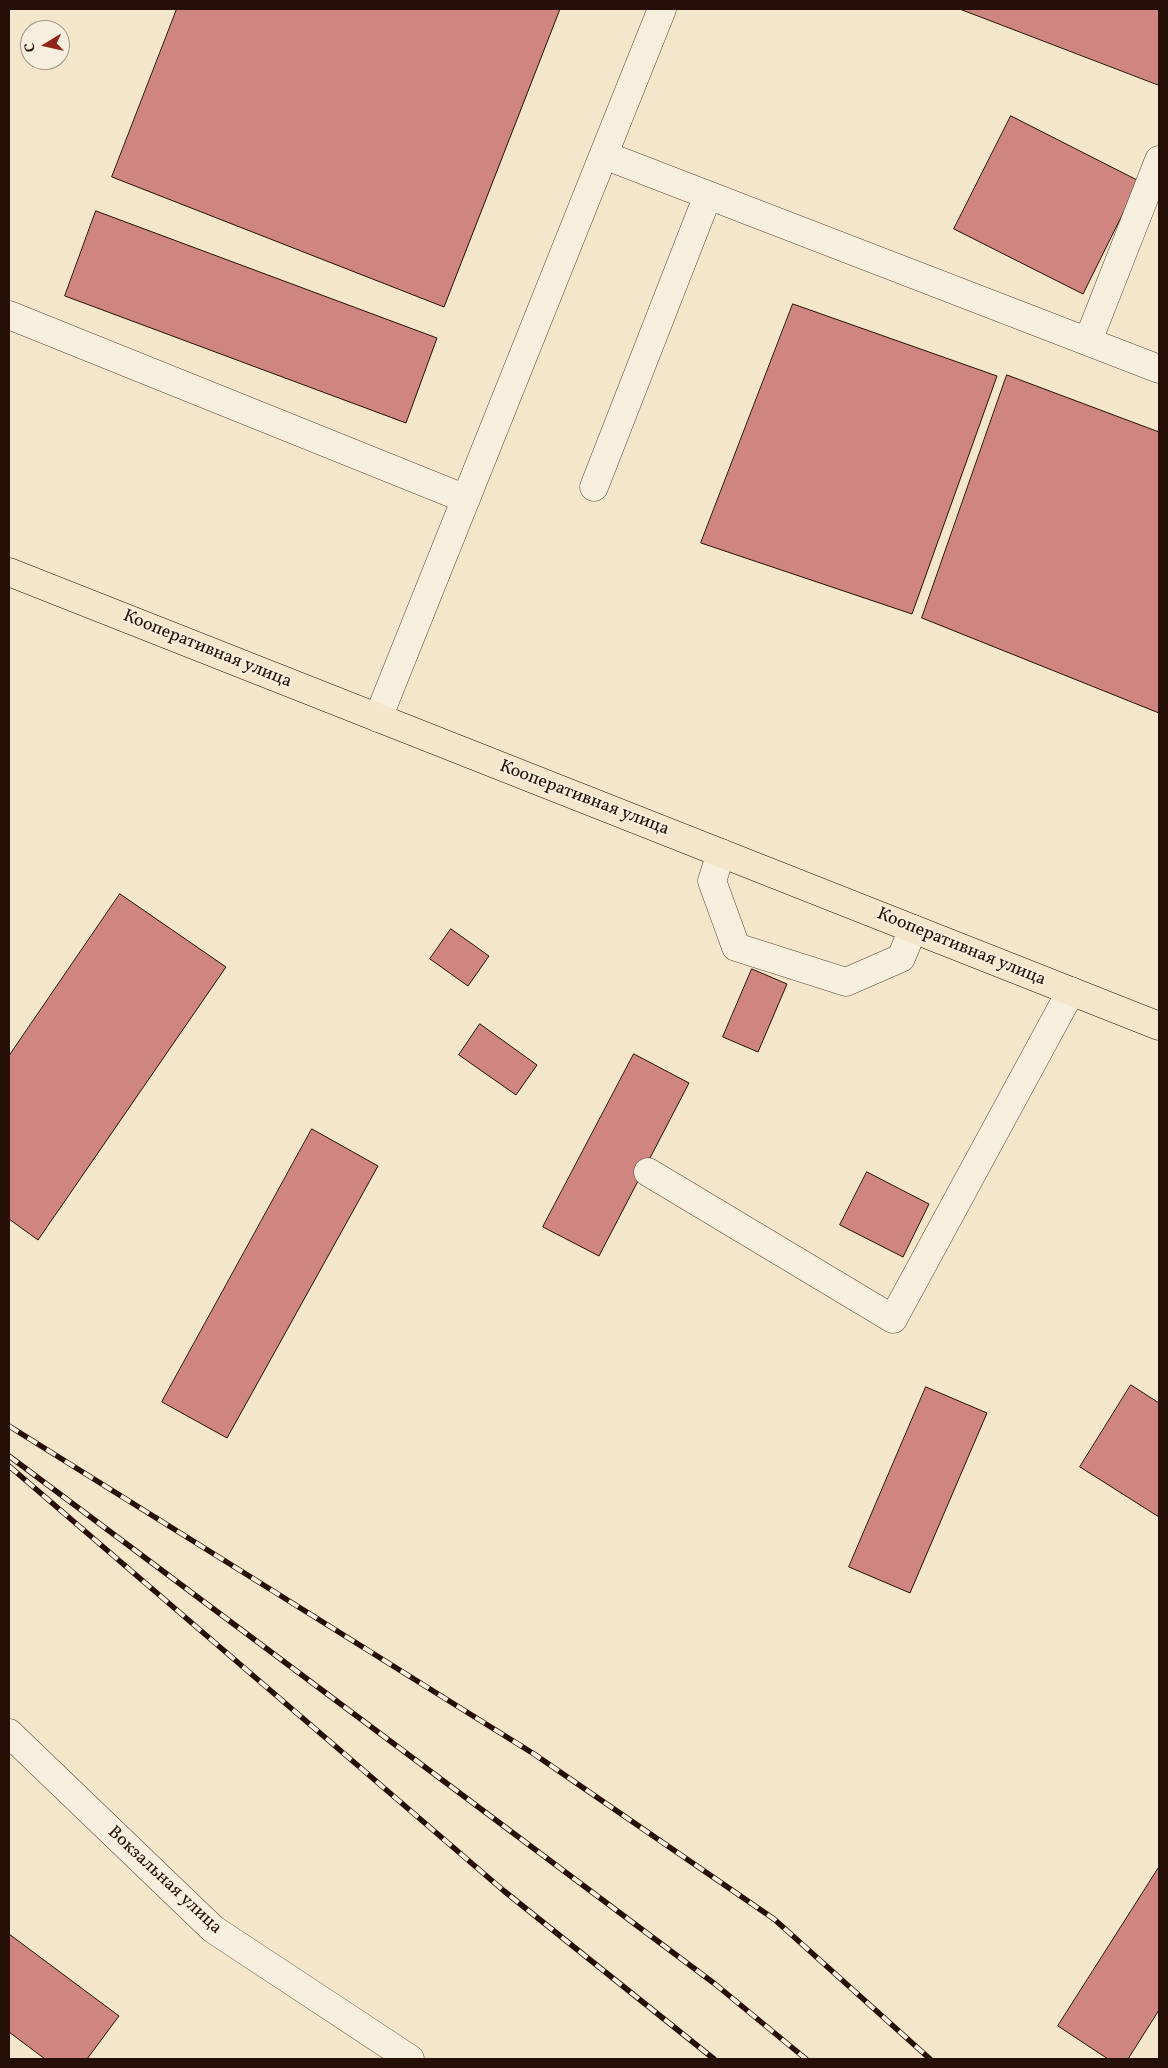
<!DOCTYPE html>
<html>
<head>
<meta charset="utf-8">
<style>
  body { margin:0 }
  #map { position:relative; width:1168px; height:2068px; overflow:hidden; background:#f3e6ca; font-family:Vollkorn,serif }
  canvas { display:block }
  .frame { position:absolute; inset:0; border:10px solid #260f07; pointer-events:none }
  .north { position:absolute; left:20px; top:20px; width:50px; height:50px; box-sizing:border-box; background:#f7efdd; border:1px solid #a39587; border-radius:50%; rotate:261deg; font-size:14px; font-weight:700; line-height:20px; text-align:center; color:#260f07 }
  .north::after { content:''; display:block; margin:auto; width:18px; height:22px; background:#8f2418; clip-path:polygon(50% 0,100% 100%,50% 72%,0 100%) }
</style>
</head>
<body>
<div id="map">
<canvas width="1168" height="2068"></canvas>
<div class="frame"></div>
<div class="north">С</div>
</div>
<script>
const ctx = document.querySelector('canvas').getContext('2d');
ctx.lineJoin = 'round';
function fill(path, color) {
  ctx.fillStyle = color;
  ctx.fill(path, 'evenodd');
}
function stroke(path, color, width, dash) {
  ctx.strokeStyle = color;
  ctx.lineWidth = width;
  ctx.lineCap = dash ? 'butt' : 'round';
  ctx.setLineDash(dash || []);
  ctx.stroke(path);
}
function write(font, color, halo, rows, align = 'center') {
  ctx.font = font + ' Vollkorn,serif';
  ctx.lineWidth = 4;
  ctx.setLineDash([]);
  ctx.textBaseline = 'middle';
  ctx.strokeStyle = halo;
  ctx.fillStyle = color;
  for (const [text, x, y, turn = 0] of rows) {
    ctx.save();
    ctx.translate(x, y);
    ctx.rotate((+turn || 0) * Math.PI / 180);
    ctx.textAlign = isNaN(turn) ? turn : align;
    if (halo) ctx.strokeText(text, 0, 0);
    ctx.fillText(text, 0, 0);
    ctx.restore();
  }
}
const building = new Path2D(`
  M177,9H560L444,307L112,177Z
  M960,9H1159V85Z
  M1011,116L1139,181L1083,294L954,229Z
  M96,211L437,338L406,423L65,296Z
  M793,304L997,376L912,614L701,543Z
  M1007,375L1159,432V713L922,618Z
  M120,894L226,967L38,1240L9,1219V1056Z
  M451,929L489,956L468,986L430,959Z
  M752,969L787,984L758,1052L723,1037Z
  M480,1024L537,1065L516,1095L459,1055Z
  M634,1054L689,1083L599,1256L543,1227Z
  M312,1129L378,1166L227,1438L162,1402Z
  M867,1172L929,1204L903,1257L840,1225Z
  M1131,1385L1159,1403V1517L1080,1467Z
  M926,1387L987,1413L910,1593L849,1567Z
  M1159,1867V2010L1128,2059H1108L1058,2026Z
  M9,1934L119,2016L87,2059H45L9,2032Z`);
fill(building, '#d08680');
stroke(building, '#260f07', 1);
const minor = new Path2D(`
  M604,155L1159,369
  M9,315L466,499
  M1088,341L1159,160
  M594,487L708,195
  M378,718L662,9
  M721,853L712,881L736,947L846,982L901,958L913,929
  M648,1172L893,1319L1071,991
  M9,1733L213,1929L410,2059`);
const major = new Path2D(`
  M9,572L1159,1026`);
stroke(minor, '#594538', 29);
stroke(major, '#260f07', 29);
stroke(minor, '#f7efdd', 28);
stroke(major, '#f3e6ca', 28);
const rail = new Path2D(`
  M9,1426L534,1754L774,1919L930,2059
  M9,1456L715,1984L806,2059
  M9,1466L504,1891L714,2059`);
stroke(rail, '#260f07', 5.5);
stroke(rail, '#f7efdd', 4, [11]);
write('18px', '#260f07', '#f7efdd', [
  ["Кооперативная улица",207,650,22],
  ["Кооперативная улица",584,799,21],
  ["Кооперативная улица",961,948,22],
  ["Вокзальная улица",164,1881,43]
]);
</script>
</body>
</html>
